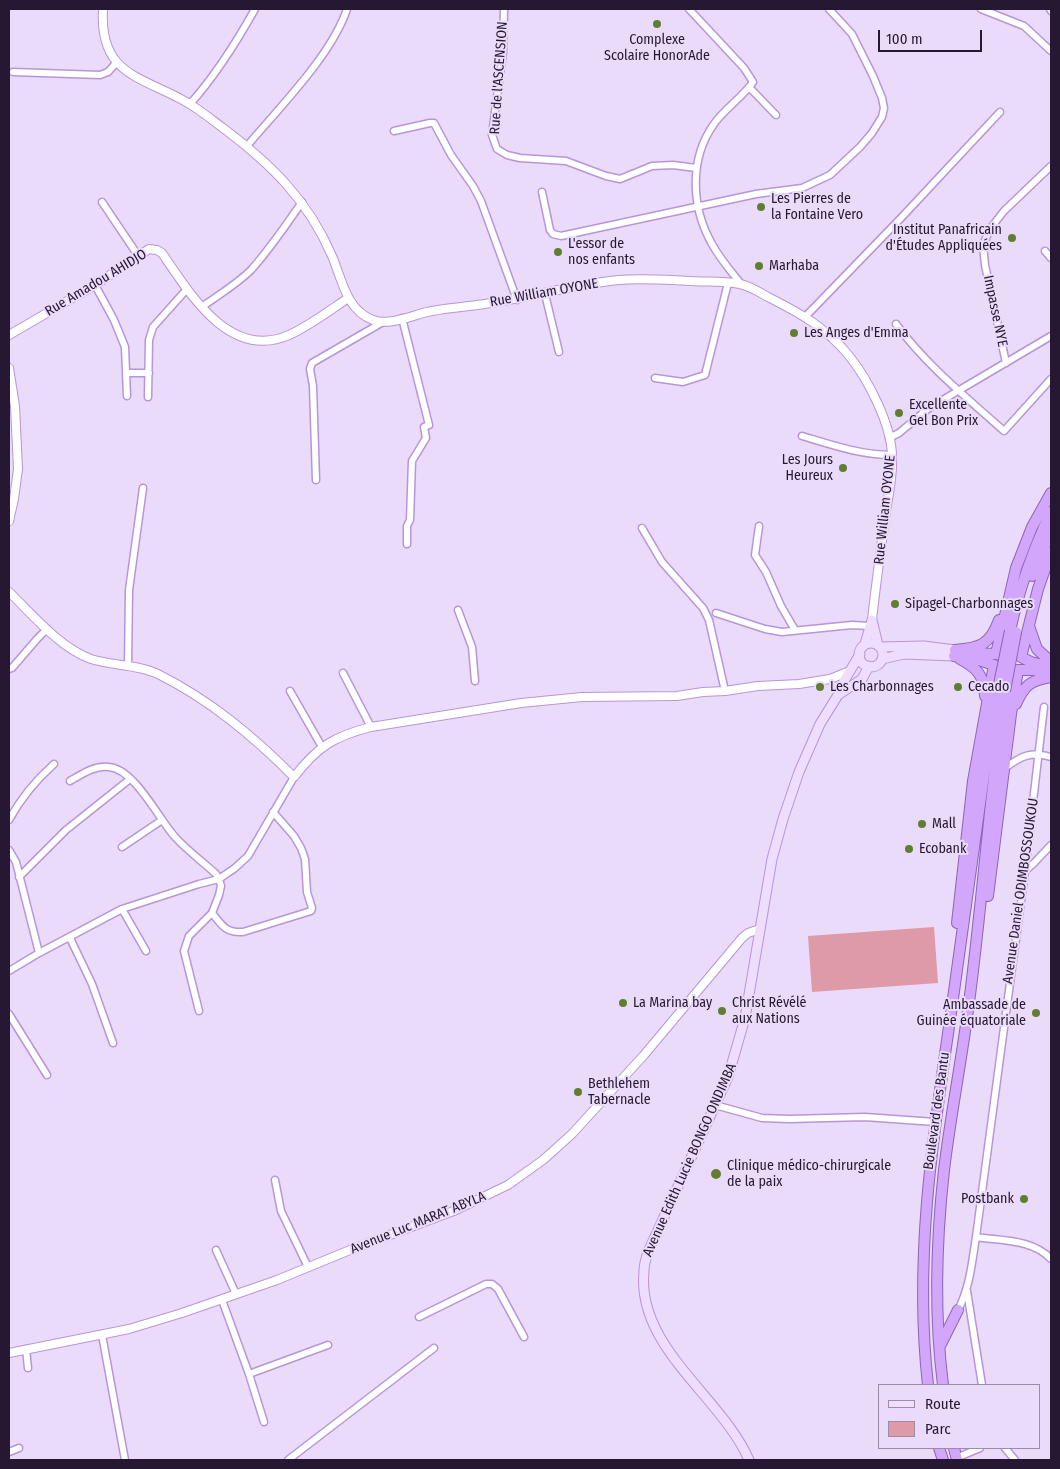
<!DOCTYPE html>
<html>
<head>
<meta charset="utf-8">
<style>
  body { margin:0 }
  #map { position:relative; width:1060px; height:1469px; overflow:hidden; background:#e9dbf9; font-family:"Fira Sans Condensed",sans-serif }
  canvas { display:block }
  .frame { position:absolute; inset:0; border:10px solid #261833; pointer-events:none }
  .legend { position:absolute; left:878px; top:1384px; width:162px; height:65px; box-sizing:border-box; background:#e9dbf9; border:1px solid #9b8daa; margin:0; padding:6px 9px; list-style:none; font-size:15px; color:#261833 }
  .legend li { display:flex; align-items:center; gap:10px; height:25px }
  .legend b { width:25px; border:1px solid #9b8daa }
  .scale { position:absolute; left:878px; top:30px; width:104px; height:22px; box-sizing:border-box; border:2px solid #261833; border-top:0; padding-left:6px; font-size:15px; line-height:18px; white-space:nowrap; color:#261833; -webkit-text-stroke:4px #e9dbf9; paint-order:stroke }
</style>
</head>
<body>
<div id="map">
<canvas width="1060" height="1469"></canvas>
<div class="frame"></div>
<ul class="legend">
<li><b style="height:6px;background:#eeddfd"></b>Route</li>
<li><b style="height:14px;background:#df9aa7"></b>Parc</li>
</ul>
<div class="scale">100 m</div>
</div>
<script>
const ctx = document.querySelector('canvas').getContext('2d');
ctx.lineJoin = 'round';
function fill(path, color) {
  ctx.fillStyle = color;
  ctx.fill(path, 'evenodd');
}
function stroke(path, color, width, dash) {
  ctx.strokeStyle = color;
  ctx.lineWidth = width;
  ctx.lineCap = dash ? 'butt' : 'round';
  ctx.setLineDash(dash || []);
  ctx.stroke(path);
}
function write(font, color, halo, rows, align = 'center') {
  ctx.font = font + ' "Fira Sans Condensed",sans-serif';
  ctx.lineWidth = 4;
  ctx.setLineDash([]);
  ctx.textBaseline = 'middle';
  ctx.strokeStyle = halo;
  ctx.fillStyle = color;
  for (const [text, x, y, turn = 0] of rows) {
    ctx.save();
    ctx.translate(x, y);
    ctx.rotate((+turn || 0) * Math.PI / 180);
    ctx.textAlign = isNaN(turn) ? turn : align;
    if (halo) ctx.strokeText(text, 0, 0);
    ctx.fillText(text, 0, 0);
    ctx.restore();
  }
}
fill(new Path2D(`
  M934,927L938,983L812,992L808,936Z`), '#df9aa7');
const minor = new Path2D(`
  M504,9L503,52L492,135L497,149L507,155L520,158L566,161L606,176L620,179L652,166L673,165L696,168
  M689,9L744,68L753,82C742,98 725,108 714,124C689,159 691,207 712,244C720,259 731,271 741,284
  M981,9L1024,26L1051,51
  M1050,9L1051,11
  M13,72L100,75L108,72L116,63
  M749,87L776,115
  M190,104C216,75 236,43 255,9
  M394,131L430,123H434L451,155L473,186L481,201L517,300
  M247,146C278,109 332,55 347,9
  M542,192L550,230L553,234L561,236L756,194L802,188L830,175L860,147L872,133L882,117L884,108L882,98L873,76L852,34L829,9
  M102,202L139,257
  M1045,251L1051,258
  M95,285L114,320L125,347L127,396
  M545,294L559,352
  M202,307C218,295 236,285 251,270C270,249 286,225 302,202
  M805,317L901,218L1000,112
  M402,318L429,425L424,427L426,438L412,461L410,520L407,526V544
  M896,324C926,365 966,397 1004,431L1051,379
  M1006,363L985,265L983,245L990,229L1004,211L1051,166
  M127,373H149
  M655,378L683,382L705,375L728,283
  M148,397L149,340L153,327L187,289
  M802,436C832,445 861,455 892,455
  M889,438L899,433L929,408L1051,336
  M316,480L313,386L310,369L312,363L383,322
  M759,526L755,555L766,572L781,606L795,630
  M642,528L662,562L703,608L709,620L725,691
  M458,610L472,647L475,681
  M716,613L765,629L782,632L852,625L869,626
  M128,666L129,590L143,488
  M9,669L12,668L37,639L47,629
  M343,673L371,727
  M290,691L322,747
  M1005,768C1021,756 1031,751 1051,757
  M70,781C82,774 95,765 109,767C135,769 159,820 176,838C188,851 203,862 216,874L219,879L221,886L219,895L212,913L189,936L184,951L199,1011
  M9,820C21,798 36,780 54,764
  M122,847L162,820
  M9,850L16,862L39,953
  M1025,871L1034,863L1051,845
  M19,877L66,830L130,779
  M122,909L146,951
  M212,913C222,925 225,933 243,932L311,911L312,908L307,892L305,859L301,848L294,836L273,812
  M70,938L92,984L113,1043
  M9,971L39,953L122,909L199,884L219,879L235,868L248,856L294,777
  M9,1014L47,1075
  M715,1105L762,1118L789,1119L865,1117L935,1122
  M275,1180L281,1211L308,1267
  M976,1237C1002,1241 1032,1239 1051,1259
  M216,1250L236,1294
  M967,1291L982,1385
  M222,1300L249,1374L264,1422
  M958,1310C970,1287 972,1262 976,1237L1025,871L1044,707
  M419,1317L486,1284H492L498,1289L524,1337
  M102,1335L125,1460
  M26,1349L28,1368
  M249,1374L328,1345
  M1005,1448L1015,1460
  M9,1452L19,1448
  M956,1458L980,1448
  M288,1460L434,1348`);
const tertiary = new Path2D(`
  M103,9C99,76 142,76 188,103C200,110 212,120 223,128C271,164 308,200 332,256C342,279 346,310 373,320C389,326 411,316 427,312C440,309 455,308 469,306C519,301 568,285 619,280C643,278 667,280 691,281C707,282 724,281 740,284C750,286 759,292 768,297C800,313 827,328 850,357C869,381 892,426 892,457C893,475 889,493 886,511C881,547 876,584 872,620
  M9,335L95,285L149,249L157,250L162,253C190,294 230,361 289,335C309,326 329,311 348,298
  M9,368L15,406L18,469L14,499L9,521
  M9,592C32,614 60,648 91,659C113,666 137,664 158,674C210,700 253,736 294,777C318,746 335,736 371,727L521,703L582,697L677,696L703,692L725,691L758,686L799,684L830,679L850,671
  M9,1353L129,1329L182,1313L277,1280L350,1250L456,1210L508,1185L543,1160L572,1134L644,1055L742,938L748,933L760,929`);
const secondary = new Path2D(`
  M872,620L878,645
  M859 655a12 12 0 1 1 24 0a12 12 0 1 1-24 0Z
  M865,644L872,620
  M880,647L924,646L955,650
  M882,659L904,654L954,656
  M838,695L862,679L869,666
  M749,1460C722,1397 636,1347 644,1271C644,1265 646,1258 648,1252L728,1077L745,1018L772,859L783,819L799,772L820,724L838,695L844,681L860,654`);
const trunk = new Path2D(`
  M1032,576L1051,530
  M1029,626L1037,649L1051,662
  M1010,631C1019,589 1033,550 1051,512
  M955,650C980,648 990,645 999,620
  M973,653L996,654L1016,568L1032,527L1051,493
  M954,656L979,660L994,665L973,781L957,923
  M960,659C977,668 984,675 985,696
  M1047,666L1031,662L1021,657L1038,589L1051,552
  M1016,704C1024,686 1030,680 1051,677
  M988,896L1011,714L1018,670H1033L1051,673
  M940,1346L958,1310
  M928,1385C914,1262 932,1142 950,1020C963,927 976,833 989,739L998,689
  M943,1385C934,1314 936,1242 944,1170C951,1112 963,1053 970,995C983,894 990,792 1005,691
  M939,1448L943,1460
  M954,1448L957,1460`);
stroke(minor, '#b895da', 9);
stroke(tertiary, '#b895da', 10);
stroke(secondary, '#b895da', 11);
stroke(trunk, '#8e65b4', 12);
stroke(minor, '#fff', 6);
stroke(tertiary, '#fff', 8);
stroke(secondary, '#eeddfd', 9);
stroke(trunk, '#d2a6fa', 10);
const trunkBridge = new Path2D(`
  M998,689L1010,631
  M1005,691L1016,632`);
stroke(trunkBridge, '#8e65b4', 12, []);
stroke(trunkBridge, '#d2a6fa', 10);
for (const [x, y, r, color] of [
  [657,24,5,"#617d32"],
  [761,207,5,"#617d32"],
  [1012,238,5,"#617d32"],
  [558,252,5,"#617d32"],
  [759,266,5,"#617d32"],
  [794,333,5,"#617d32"],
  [899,413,5,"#617d32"],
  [843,468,5,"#617d32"],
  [895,604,5,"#617d32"],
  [820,687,5,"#617d32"],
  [958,687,5,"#617d32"],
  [922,824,5,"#617d32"],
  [909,849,5,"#617d32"],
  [623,1003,5,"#617d32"],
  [722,1011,5,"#617d32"],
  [1036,1013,5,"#617d32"],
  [578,1092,5,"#617d32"],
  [716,1174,6,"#617d32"],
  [1024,1199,5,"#617d32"]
]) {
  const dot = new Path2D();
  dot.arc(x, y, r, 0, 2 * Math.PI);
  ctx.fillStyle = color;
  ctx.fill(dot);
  stroke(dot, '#e9dbf9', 2);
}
write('14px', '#261833', '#e9dbf9', [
  ["Complexe",657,40,"center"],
  ["Scolaire HonorAde",657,56,"center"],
  ["Les Pierres de",771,199],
  ["la Fontaine Vero",771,215],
  ["Institut Panafricain",1002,230,"right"],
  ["d'Études Appliquées",1002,246,"right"],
  ["L'essor de",568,244],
  ["nos enfants",568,260],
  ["Marhaba",769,266],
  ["Les Anges d'Emma",804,333],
  ["Excellente",909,405],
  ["Gel Bon Prix",909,421],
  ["Les Jours",833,460,"right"],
  ["Heureux",833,476,"right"],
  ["Sipagel-Charbonnages",905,604],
  ["Les Charbonnages",830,687],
  ["Cecado",968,687],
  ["Mall",932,824],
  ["Ecobank",919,849],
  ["La Marina bay",633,1003],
  ["Christ Révélé",732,1003],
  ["aux Nations",732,1019],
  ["Ambassade de",1026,1005,"right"],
  ["Guinée équatoriale",1026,1021,"right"],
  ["Bethlehem",588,1084],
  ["Tabernacle",588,1100],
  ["Clinique médico-chirurgicale",727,1166],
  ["de la paix",727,1182],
  ["Postbank",1014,1199,"right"]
], 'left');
write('14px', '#261833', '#e9dbf9', [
  ["Rue de l'ASCENSION",499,78,-86],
  ["Rue Amadou AHIDJO",96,283,-31],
  ["Rue William OYONE",544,293,-10],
  ["Impasse NYE",995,311,78],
  ["Rue William OYONE",885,510,-84],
  ["Avenue Daniel ODIMBOSSOUKOU",1021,891,-82],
  ["Boulevard des Bantu",937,1111,-82],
  ["Avenue Edith Lucie BONGO ONDIMBA",690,1160,-66],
  ["Avenue Luc MARAT ABYLA",418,1223,-22]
]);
</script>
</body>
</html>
